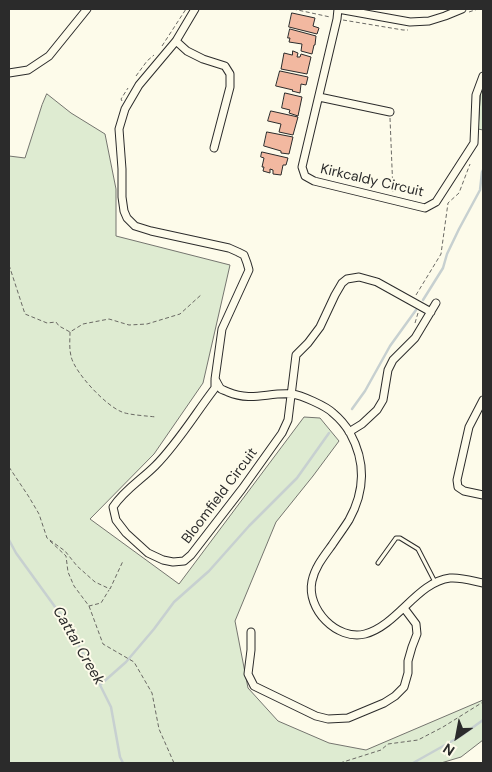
<!DOCTYPE html>
<html>
<head>
<meta charset="utf-8">
<style>
  body { margin:0 }
  #map { position:relative; width:492px; height:772px; overflow:hidden; background:#fdfbea; font-family:"DM Sans",sans-serif }
  canvas { display:block }
  .frame { position:absolute; inset:0; border:10px solid #2b2b2b; pointer-events:none }
  .north { position:absolute; left:432px; top:712px; width:50px; height:50px; -webkit-text-stroke:4px #fdfbea; paint-order:stroke; rotate:213deg; font-size:14px; font-weight:700; line-height:20px; text-align:center; color:#2b2b2b }
  .north::after { content:''; display:block; margin:auto; width:18px; height:22px; background:#2b2b2b; clip-path:polygon(50% 0,100% 100%,50% 72%,0 100%) }
</style>
</head>
<body>
<div id="map">
<canvas width="492" height="772"></canvas>
<div class="frame"></div>
<div class="north">N</div>
</div>
<script>
const ctx = document.querySelector('canvas').getContext('2d');
ctx.lineJoin = 'round';
function fill(path, color) {
  ctx.fillStyle = color;
  ctx.fill(path, 'evenodd');
}
function stroke(path, color, width, dash) {
  ctx.strokeStyle = color;
  ctx.lineWidth = width;
  ctx.lineCap = dash ? 'butt' : 'round';
  ctx.setLineDash(dash || []);
  ctx.stroke(path);
}
function write(font, color, halo, rows, align = 'center') {
  ctx.font = font + ' "DM Sans",sans-serif';
  ctx.lineWidth = 4;
  ctx.setLineDash([]);
  ctx.textBaseline = 'middle';
  ctx.strokeStyle = halo;
  ctx.fillStyle = color;
  for (const [text, x, y, turn = 0] of rows) {
    ctx.save();
    ctx.translate(x, y);
    ctx.rotate((+turn || 0) * Math.PI / 180);
    ctx.textAlign = isNaN(turn) ? turn : align;
    if (halo) ctx.strokeText(text, 0, 0);
    ctx.fillText(text, 0, 0);
    ctx.restore();
  }
}
const green = new Path2D(`
  M483,82V130L478,129L481,87Z
  M47,94L71,113L105,134L116,189V236L230,265L203,383L154,454L90,519L179,584L304,417L320,418L339,441L313,476L276,522L235,621L248,688L278,721L329,743L366,750L483,700V740L461,757L441,763H9V156L25,158L42,105Z`);
fill(green, '#deebd1');
stroke(green, '#74746e', 1);
stroke(new Path2D(`
  M423,300L443,268L447,254L459,229L480,190L482,172L483,170
  M352,409L365,391L390,346L416,310
  M9,540L16,553L66,622L100,685L111,707L120,757L123,763
  M100,685L126,662L154,629L174,602L209,571L249,526L297,478L329,433
  M413,763L461,736L483,720`), '#c7d0d0', 2.5);
const building = new Path2D(`
  M292,13L315,18L313,26L319,28L317,34L289,27Z
  M290,29L316,36L315,45H314L312,54L301,51L302,44L289,42L290,38H288Z
  M293,51L298,53L297,57H300L301,54L311,57L307,74L281,69L284,53L292,55Z
  M280,71L308,77L306,85L301,84L300,93L292,91L293,90L276,86Z
  M285,93L302,97L298,116L289,113L290,110L282,108Z
  M271,111L298,117L293,135L279,132L281,124L268,121Z
  M267,132L293,137L289,154L281,153V151L264,146Z
  M262,152L288,158L286,165H283L281,175L273,174V170L270,169V173L263,171L264,167H262L264,158L261,157Z`);
fill(building, '#f2b8a0');
stroke(building, '#2b2b2b', 1);
const lane = new Path2D(`
  M378,563L396,538H400L418,549L435,582`);
const street = new Path2D(`
  M195,9L176,41L139,85L125,109L119,129L122,169V197L124,211L127,218L135,226L151,231L229,248L238,252L244,255L247,263L249,270L222,329L215,379C217,382 219,387 221,389C223,390 226,391 228,392C252,402 268,392 292,394C301,395 326,406 333,413C339,418 346,426 350,433C366,462 365,491 349,520C344,528 338,536 332,545C324,556 315,567 312,581C306,609 337,641 365,634C398,625 417,582 450,578C461,577 473,581 483,583
  M338,9L337,19L302,167L305,176L314,181L425,208L436,202L474,143L476,95L483,76
  M338,9L410,22L429,21L445,16L462,9
  M176,41L187,51L203,59L225,66L230,74V87L214,148
  M9,73L28,70L49,56L87,9
  M319,97L390,112
  M215,380V388C195,414 178,443 155,466C141,480 124,490 113,507L116,520L126,533L148,553L163,560L173,562L184,561L191,555L242,489L282,433L288,420L296,355L308,343L320,327L335,295L342,283L347,279L359,277L377,282L431,312
  M483,400L469,427L457,480L458,487L464,491L483,495
  M349,432L362,424L377,410L383,400L388,370L393,360L415,338L436,303
  M251,632V650L248,674L254,686L316,716L328,719L348,718L384,703L395,696L404,687L408,673V661L412,647L417,634L416,624L404,608`);
stroke(lane, '#2b2b2b', 5);
stroke(street, '#2b2b2b', 9);
stroke(new Path2D(`
  M293,9L330,17
  M469,12L478,9
  M343,20L403,30H408
  M162,46L186,9
  M136,76L147,61L154,55
  M122,101L121,99L128,88
  M390,118L393,192
  M9,265L25,314L47,323L56,322L59,326L70,332L83,324L109,319L129,325L147,324L180,314L202,294
  M416,295L441,254L448,203L459,193L470,164
  M415,323L418,313
  M70,332C70,339 69,348 71,356C74,372 106,406 122,412C129,415 148,416 156,417
  M9,467L29,497L39,514L47,538L65,551L77,566L95,582L110,589L123,561
  M50,541L66,556L68,572L74,586L89,606L101,603L109,590
  M89,606L103,644L134,662L152,693L159,729L174,763
  M340,763L381,750L388,744L418,740L443,727L483,702`), '#6a6964', 1, [4, 2.5]);
stroke(lane, '#fdfbea', 3);
stroke(street, '#fdfbea', 7);
write('14px', '#2b2b2b', '#fdfbea', [
  ["Kirkcaldy Circuit",372,181,13],
  ["Bloomfield Circuit",220,496,-53]
]);
write('italic 15px', '#2b2b2b', '#fdfbea', [
  ["Cattai Creek",78,646,60]
]);
</script>
</body>
</html>
